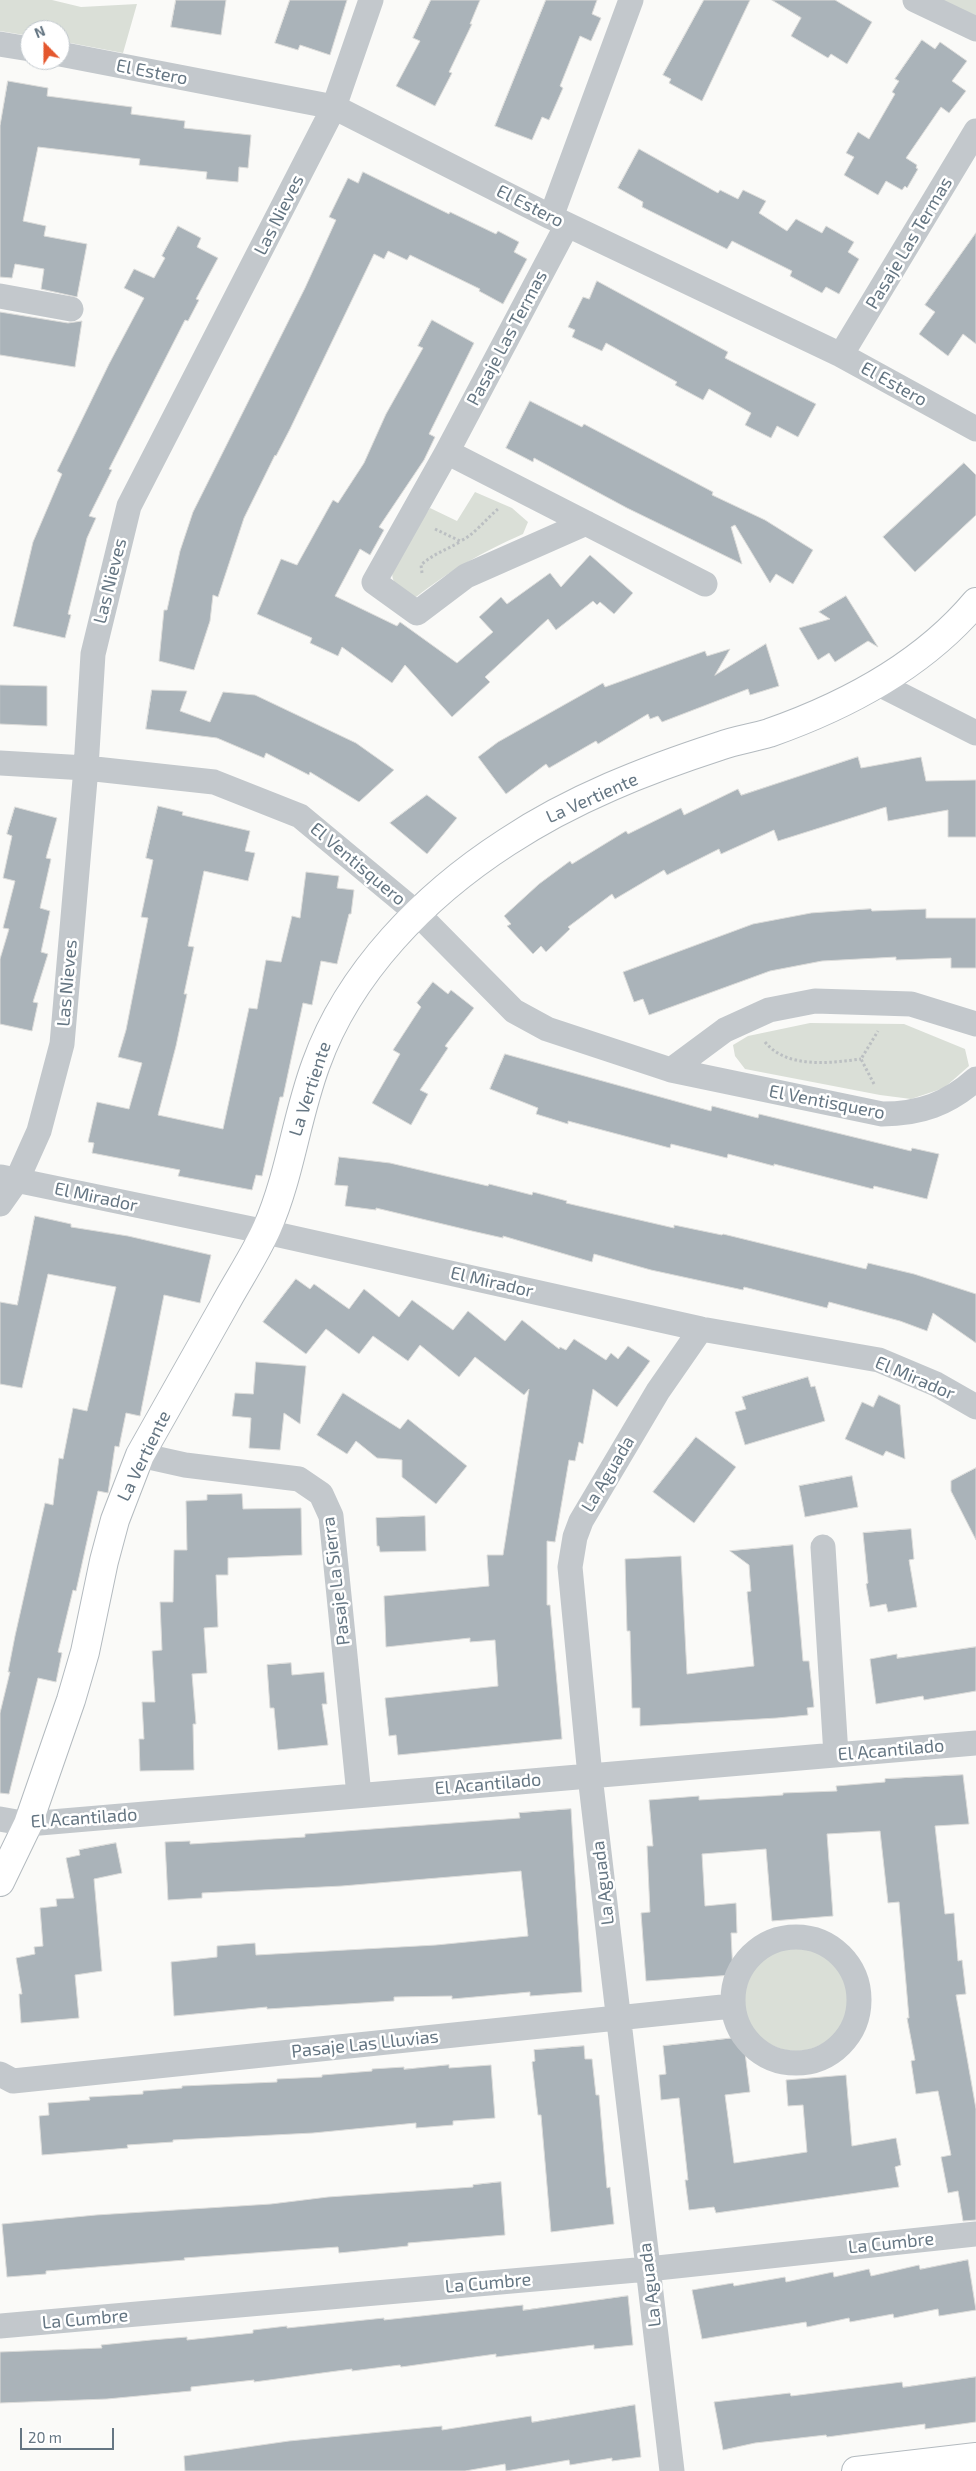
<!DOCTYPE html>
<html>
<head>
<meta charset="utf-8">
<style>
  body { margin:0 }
  #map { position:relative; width:976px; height:2471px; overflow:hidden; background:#fafaf8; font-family:"Exo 2",sans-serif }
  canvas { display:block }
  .north { position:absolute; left:20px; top:20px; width:50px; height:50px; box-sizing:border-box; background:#fff; border:1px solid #c1c8cd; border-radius:50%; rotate:338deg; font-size:14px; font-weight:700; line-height:20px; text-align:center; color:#657683 }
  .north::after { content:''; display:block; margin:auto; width:18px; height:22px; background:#e4572e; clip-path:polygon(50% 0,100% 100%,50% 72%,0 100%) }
  .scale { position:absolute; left:20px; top:2428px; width:94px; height:22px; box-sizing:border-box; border:2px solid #657683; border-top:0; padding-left:6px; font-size:15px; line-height:18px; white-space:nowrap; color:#657683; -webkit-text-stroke:4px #fff; paint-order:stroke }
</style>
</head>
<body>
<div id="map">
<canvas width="976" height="2471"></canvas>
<div class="north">N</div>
<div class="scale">20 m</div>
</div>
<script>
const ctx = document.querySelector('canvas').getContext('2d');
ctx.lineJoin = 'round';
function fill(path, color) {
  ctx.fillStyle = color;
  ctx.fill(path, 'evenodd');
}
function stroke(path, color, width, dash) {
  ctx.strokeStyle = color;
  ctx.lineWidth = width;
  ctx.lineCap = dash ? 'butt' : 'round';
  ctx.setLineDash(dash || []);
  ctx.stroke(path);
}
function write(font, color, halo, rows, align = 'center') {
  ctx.font = font + ' "Exo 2",sans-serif';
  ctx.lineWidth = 5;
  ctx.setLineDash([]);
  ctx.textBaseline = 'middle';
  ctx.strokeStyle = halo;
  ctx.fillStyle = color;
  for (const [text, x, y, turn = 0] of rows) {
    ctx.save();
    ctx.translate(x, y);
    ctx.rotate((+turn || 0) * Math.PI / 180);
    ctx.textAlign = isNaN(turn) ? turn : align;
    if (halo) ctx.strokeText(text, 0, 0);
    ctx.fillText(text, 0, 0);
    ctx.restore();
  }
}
fill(new Path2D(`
  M0,0H52L81,7L137,4L123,53L60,41V30H30V36L0,31Z
  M936,0H976V20Z
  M475,492L512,508L528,522L523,534C482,552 451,570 416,597C382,584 390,568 406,543C414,531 422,519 430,508L457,521Z
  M810,1023L904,1024L965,1049L969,1066L944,1088L911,1099L880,1095L745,1069L735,1056L733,1045L748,1036Z
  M744 1999a52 52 0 1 1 104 0a52 52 0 1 1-104 0Z`), '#dadfd7');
const building = new Path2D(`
  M176,0H226L221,35L171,27Z
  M290,0H347L330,55L300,45L298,50L275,43Z
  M431,0H480L470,24H472L449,72L452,73L435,106L396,86L420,41L413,38Z
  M546,0H597L592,14L601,18L591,41L580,36L560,86L563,88L549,120L542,117L532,140L495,126Z
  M704,0H750L702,101L669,83L671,79L663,75Z
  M772,0H835L872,22L847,64L831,54L828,58L791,36L801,18Z
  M922,40L935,49L940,42L967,61L952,81L966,91L949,113L941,107L906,158L917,165L916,168L918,169L907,188L905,186L902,190L886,181L878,195L844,175L854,157L846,153L858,132L869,139L895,94L892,92L899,81L895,79Z
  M8,81L48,88L47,96L132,107L131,114L185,121L184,128L251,135L248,168L239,167L238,182L206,179L207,172L139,165L140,159L38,147L23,221L46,226L44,236L87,244L77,297L41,289L44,269L15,264L12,278L0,277V126Z
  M639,149L718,193L720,190L738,199L743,190L766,201L759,213L787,231L796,219L822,233L826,226L854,242L848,252L859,259L839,294L826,287L822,293L790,276L792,271L732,241L727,249L642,207L643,202L618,188Z
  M363,172L449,214L450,212L496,234L498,231L519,242L514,252L527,259L503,304L479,291L480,289L410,255L407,260L388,251L384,259L374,254L290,429L276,456L275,455L244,518L218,597L213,595L210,621L194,670L159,661L164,610H167L180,551L193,512L305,288L336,220L329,217L348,178L358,183Z
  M178,226L201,238L197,247L218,258L196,299L199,300L188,321L185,320L109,469L112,470L89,516L96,518L87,538L68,614L71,615L65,638L13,626L33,542L62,474L57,471L109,364L144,298L124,288L134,269L154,278L165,258L162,256Z
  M976,233V344L963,334L948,356L919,334L935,312L925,305Z
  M597,281L728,352L725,358L816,404L798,437L777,426L771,438L745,425L751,413L709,389L703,400L675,385L677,382L606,343L602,351L572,337L575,330L568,327L583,297L589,299Z
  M0,312L68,323L82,321L75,367L0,355Z
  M432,320L474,343L429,434L435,437L424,460L379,527L384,530L370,555L360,549L335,596L397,626L400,622L457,663L493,632L479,617L501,597L507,604L550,573L561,587L590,555L633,593L614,614L600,602L597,605L593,601L556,630L548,619L485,677L490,682L452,717L405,665L392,683L342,647L338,656L310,643L312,638L257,614L281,559L297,565L333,500L338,503L364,463L386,414L423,348L418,346Z
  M530,401L582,427L584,424L713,492L712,495L765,520L813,550L793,584L776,574L770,583L735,525L731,527L742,564L627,508L534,458L533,462L506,448Z
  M964,463L976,475V515L915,572L883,537Z
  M846,596L878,647L868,641L835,662L829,653L818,660L799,628L830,619L819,612Z
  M766,644L779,686L750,695L748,689L662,722L658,716L650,719L648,714L598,744L596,741L549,768L546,764L506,794L478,757L498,742L603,683L605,687L705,651L707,656L730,649L715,675Z
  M0,685L47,686V726L0,724Z
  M152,690L187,691L180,711L210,722L223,692L255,695L356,743L394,770L359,802L310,772L309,775L266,753L264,758L217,738L146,729Z
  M858,757L861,768L921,757L926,781L976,780V837H948V810L888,821L886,807L778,841L774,830L721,854L719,849L667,875L664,870L615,899L612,894L568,927L570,929L546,952L541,946L533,954L507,926L511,924L504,916L539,884L570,861L572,864L626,831L628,834L681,808L684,815L738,789L741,795Z
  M427,795L457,818L427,854L390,823Z
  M158,806L183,812L182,815L250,831L245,851L255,853L248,881L204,871L188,946L194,947L184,994H187L176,1046L158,1115L223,1129L249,1008L257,1009L266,960L281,962L292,916L300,918L306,872L339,876L337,888L354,890L351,914H349L337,964L321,961L312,1005L303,1003L283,1097H280L262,1176L256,1175L252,1190L178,1176L180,1170L92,1153L94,1143L88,1142L97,1102L129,1109L142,1063L118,1057L126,1030L148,918L141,917L153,860L146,858Z
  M15,807L57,818L46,858L51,859L40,908L50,911L41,952L48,954L33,1002L38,1003L32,1031L0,1024V959L9,929L3,928L15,881L3,878L12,836L7,834Z
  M871,909L872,911L926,909V918H976V968H951V958L896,960V957L822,961L770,971L649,1015L643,999L634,1002L623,972L753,924L811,913Z
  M433,982L448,994L451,990L474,1008L445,1046L448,1048L420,1090L428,1094L411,1125L372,1103L400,1054L393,1050L421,1007L417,1003Z
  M505,1054L711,1111L712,1106L758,1118L759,1114L911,1151L912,1148L939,1154L927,1199L874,1186L873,1189L774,1164V1166L728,1154L727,1158L671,1144L670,1148L568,1121V1124L536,1114L538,1108L490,1089Z
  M339,1157L390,1163L488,1186L489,1184L532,1195L533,1192L567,1201L566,1203L674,1228V1225L722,1235L723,1234L866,1269L868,1263L914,1274L976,1294V1343L933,1313L927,1331L900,1321L829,1302L827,1308L744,1287L743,1290L651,1270L594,1254L592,1262L503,1236V1238L472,1231L376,1208V1210L345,1206L348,1186L335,1185Z
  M35,1216L71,1224V1227L128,1236L211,1255L200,1303L164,1295L140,1416L126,1413L119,1447L115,1446L108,1493L98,1491L76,1591L73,1590L58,1652L62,1653L56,1682L38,1678L9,1794L0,1793V1713L10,1672H8L15,1636L45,1503L53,1505L59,1458L63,1459L73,1408L87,1411L116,1287L48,1274L22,1388L0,1384V1302L17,1305Z
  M296,1279L310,1289L314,1284L349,1309L364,1289L399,1317L412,1300L453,1330L468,1311L505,1341L522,1320L559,1349L560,1347L566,1350L574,1339L606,1360L611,1353L618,1359L628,1346L650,1361L617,1407L593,1389L583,1444L579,1442L575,1461L569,1460L555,1542L547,1541V1605H550L562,1739L398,1755L396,1735L389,1736L385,1698L498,1686L495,1640L470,1642V1638L386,1647L384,1596L489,1586L487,1555H503L529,1389L524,1395L475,1357L459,1377L420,1345L408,1361L373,1336L359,1354L326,1329L306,1354L263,1322Z
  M256,1362L306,1366L300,1424L284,1413L280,1450L249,1448L251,1418L232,1416L235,1393L253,1394Z
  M808,1377L811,1387L815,1386L825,1421L745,1445L735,1412L746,1409L742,1397Z
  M343,1393L400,1429L408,1419L467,1466L436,1504L402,1477V1460L377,1458L356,1441L347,1454L317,1435Z
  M879,1395L900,1405L905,1459L886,1451L883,1456L845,1439L862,1402L873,1407Z
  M696,1437L736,1467L694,1523L653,1492Z
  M976,1468V1540L951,1491V1481Z
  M852,1476L858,1507L805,1517L799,1486Z
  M242,1494L243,1509L301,1508L302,1555L228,1558V1575H216L218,1627L204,1628L207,1673L192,1674L196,1724H193L194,1770L140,1771L139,1739H144L142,1702H155L152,1651L162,1650L160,1602H173L174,1550H187L186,1501L207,1500V1495Z
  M425,1516L426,1551L380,1552L379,1546H377L376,1518Z
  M911,1529L914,1559L909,1560L917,1607L888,1612L886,1604L870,1607L866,1584L868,1583L863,1533Z
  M793,1545L803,1661H809L814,1707L807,1708L808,1715L777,1718L640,1726V1708H632L630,1631H627L625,1559L681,1556L687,1674L754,1666L747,1592L751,1591L749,1565L730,1551Z
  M976,1647V1691L924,1700L923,1696L876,1704L870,1659L897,1654V1658Z
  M291,1663L292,1675L324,1672L327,1704H322L328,1745L278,1750L274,1708H270L267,1665Z
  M963,1775L969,1824L935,1826L945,1914L954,1913L958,1961L962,1960L966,1994L956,1995L976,2109V2220L963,2221L958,2191L948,2193L941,2157L951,2155L938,2091L916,2094L911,2061L915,2060L907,2018H909L899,1902L888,1903L880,1831L827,1834L833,1916L772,1921L766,1849L702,1854L705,1906L736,1903L737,1933H731L733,1975L646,1981L641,1913L650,1912L647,1846H653L649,1800L699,1796V1800L783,1795V1793L837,1791L836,1786L885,1782V1779Z
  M571,1809L582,1992L530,1996V1992L452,1999V1996L394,1997V2001L267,2009V2007L174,2016L171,1962L217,1957V1946L255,1943L256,1955L436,1945L528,1936L521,1871L342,1886L202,1893V1898L168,1900L165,1842L190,1841V1844L305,1837V1834L520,1818L519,1813Z
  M116,1843L122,1873L94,1879L102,1971L75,1975L79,2018L21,2023L19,1994H22L16,1958L35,1954L34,1947L43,1946L40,1908L57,1906L56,1899L74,1898L66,1858L80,1855L79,1850Z
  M743,2037L750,2092L725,2095L734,2163L807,2152L803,2105L788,2106L786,2080L846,2075L852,2146L896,2138L901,2165L895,2167L899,2187L716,2213L714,2207L689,2210L685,2180H688L679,2098L661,2100L659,2075L666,2074L663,2046Z
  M584,2046L585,2059H592L596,2095H599L607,2188L610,2187L614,2224L551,2232L541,2115H538L532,2062L535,2061L534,2050Z
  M449,2065V2068L491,2065L495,2118L453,2121V2125L416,2128V2123L313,2133L173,2140V2142L127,2145L128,2148L42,2155L39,2116L49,2115L48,2103L90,2100L89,2097L143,2094V2091L182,2088V2086L277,2082V2079L322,2077V2075L372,2071V2069L404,2067V2069Z
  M501,2182L505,2235L408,2243V2246L339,2253L338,2247L184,2258L185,2260L46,2271V2274L7,2277L2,2224L96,2215L271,2204L328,2197L473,2187V2185Z
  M968,2260L976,2310L939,2316L938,2309L894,2318L893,2314L850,2322L849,2318L807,2327L806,2322L702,2339L692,2290L733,2283L734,2286L785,2277L786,2282L833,2272L834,2277L869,2269L871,2276L919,2265L920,2269Z
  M628,2296L633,2345L594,2349V2345L496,2357V2354L401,2367L400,2365L352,2371V2369L254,2382V2380L191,2387V2391L107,2399L0,2403V2352L102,2348L101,2345L151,2340L187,2337V2340L253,2333V2330L287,2326V2328L384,2318V2320L523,2305V2310Z
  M976,2377V2422L925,2429V2424L827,2437L826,2435L755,2443L723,2450L714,2402L790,2393L791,2396L902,2382L903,2387Z
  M635,2405L641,2457L612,2461V2458L570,2465L569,2460L506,2471L505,2464L465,2471H185L184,2456L289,2441L442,2426V2430L531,2416L532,2422Z`);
fill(building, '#aab3b9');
stroke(building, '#dcdcda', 1);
const secondary = new Path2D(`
  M0,1882L28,1824L71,1700L85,1652L104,1561L115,1520L140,1455C168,1406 196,1356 224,1306C238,1280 255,1255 267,1228C290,1176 296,1118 316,1064C349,972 425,895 507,842C572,799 646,770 720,746C736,740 753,738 769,733C846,706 923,665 976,602
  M856,2471L976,2457`);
stroke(secondary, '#b3babf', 30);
stroke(new Path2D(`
  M435,529L460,541C472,537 486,519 498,509
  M422,573L421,565C433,554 446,550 460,542
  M765,1042C787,1069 830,1063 861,1059
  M874,1084L861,1059L878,1031`), '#bbbfc2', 3, [2.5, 2.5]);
stroke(new Path2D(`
  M915,0L976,29
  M0,44L30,49
  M60,54L334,107L551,217L841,355L976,429
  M551,217L631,0
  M567,225L447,452L374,582L417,613L466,576L586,523
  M0,296L71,309
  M841,355L976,131
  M447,452L705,584
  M877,683L976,733
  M0,763L86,768L214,782L300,816L418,914L514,1011L547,1029L671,1070L882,1114C920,1114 948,1104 976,1079
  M671,1070L725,1030L769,1010L815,1001L911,1004L976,1024
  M1,1177L266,1232L701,1329L879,1360L936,1384L976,1407
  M0,1204L17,1180L39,1131L62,1044L86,768L93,654L129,506L334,107L371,0
  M140,1455L185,1465L299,1479L321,1494L331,1516L359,1795
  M823,1547L836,1755
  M0,1819L28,1824L976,1743
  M733 2000a63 63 0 1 1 126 0a63 63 0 1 1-126 0Z
  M0,2074L13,2081L732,2006
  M0,2326L648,2269L976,2234
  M672,2471L590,1776L570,1567L575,1537L581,1521L658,1391L701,1329`), '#c3c8cc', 25);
stroke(secondary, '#fff', 28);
write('18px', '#657683', '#fff', [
  ["El Estero",152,72,11],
  ["El Estero",530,206,27],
  ["Las Nieves",279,215,-63],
  ["Pasaje Las Termas",909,243,-59],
  ["Pasaje Las Termas",507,338,-62],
  ["El Estero",894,384,29],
  ["Las Nieves",110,581,-76],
  ["La Vertiente",592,798,-24],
  ["El Ventisquero",358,864,40],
  ["Las Nieves",67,983,-85],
  ["La Vertiente",310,1089,-72],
  ["El Ventisquero",827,1102,11],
  ["El Mirador",96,1197,12],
  ["El Mirador",492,1282,13],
  ["El Mirador",915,1378,23],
  ["La Vertiente",144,1456,-64],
  ["La Aguada",608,1474,-59],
  ["Pasaje La Sierra",336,1581,-97],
  ["El Acantilado",891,1750,-5],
  ["El Acantilado",488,1784,-5],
  ["El Acantilado",84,1818,-4],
  ["La Aguada",603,1883,-97],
  ["Pasaje Las Lluvias",365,2044,-6],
  ["La Cumbre",891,2243,-6],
  ["La Cumbre",488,2283,-5],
  ["La Aguada",650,2285,-97],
  ["La Cumbre",85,2319,-5]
]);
</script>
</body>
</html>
